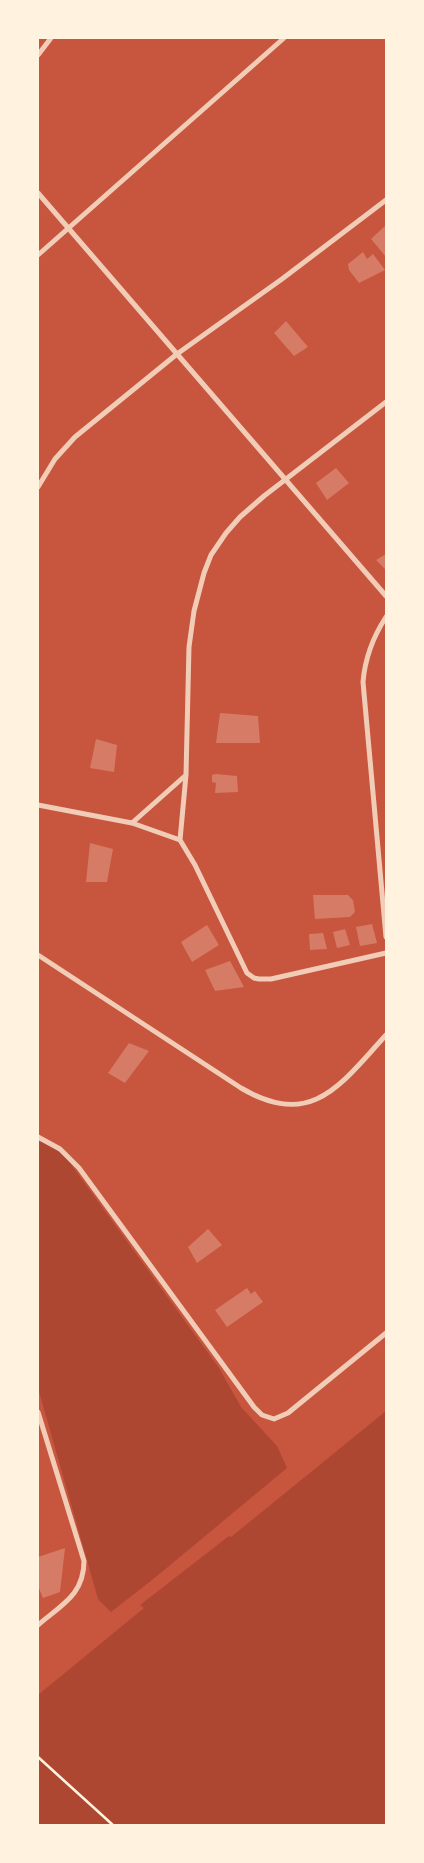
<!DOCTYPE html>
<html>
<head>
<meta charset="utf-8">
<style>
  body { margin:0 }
  #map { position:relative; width:424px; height:1863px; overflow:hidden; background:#c8553d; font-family:Ubuntu,sans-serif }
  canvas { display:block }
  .frame { position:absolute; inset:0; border:39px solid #fff3e0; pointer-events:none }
</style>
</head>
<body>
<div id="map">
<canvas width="424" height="1863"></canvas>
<div class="frame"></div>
</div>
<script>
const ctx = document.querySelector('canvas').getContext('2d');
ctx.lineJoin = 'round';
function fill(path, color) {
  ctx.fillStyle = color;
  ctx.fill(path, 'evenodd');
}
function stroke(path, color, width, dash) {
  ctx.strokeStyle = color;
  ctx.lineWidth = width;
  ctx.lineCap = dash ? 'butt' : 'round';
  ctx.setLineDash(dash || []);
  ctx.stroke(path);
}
fill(new Path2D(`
  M38,1141L48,1144L65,1156L219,1368L241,1407L277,1446L287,1468L157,1576L111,1612L98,1599L38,1388Z
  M386,1411V1825H38V1695L144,1608L140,1605L229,1536L231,1537Z`), '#ae4732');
fill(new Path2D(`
  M386,225V257L371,239Z
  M363,252L367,259L373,254L385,270L359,283L349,270L348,264Z
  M286,321L308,347L294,356L274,333Z
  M336,468L349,483L327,500L316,483Z
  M386,554V570L376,560Z
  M220,713L258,716L260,743H216Z
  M96,739L117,745L114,772L90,768Z
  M216,774L237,776L238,792L215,793L216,783L212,782V775Z
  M90,843L113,849L107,882H86Z
  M313,895H348L353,900L355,912L350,917L315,919Z
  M372,924L377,943L360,946L356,927Z
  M207,925L219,945L192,962L181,942Z
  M345,929L350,945L337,948L333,932Z
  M323,933L327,949L310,950L309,934Z
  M230,961L244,987L215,991L205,970Z
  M129,1043L149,1051L125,1083L108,1073Z
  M208,1229L222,1245L197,1263L188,1247Z
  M247,1288L251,1294L255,1291L263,1302L227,1327L215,1310Z
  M65,1548L60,1592L43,1598L38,1586V1557Z`), '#d67c66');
stroke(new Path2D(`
  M38,1757L114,1826`), '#fff3e0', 2.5);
stroke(new Path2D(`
  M38,55L51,38
  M38,193L386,596
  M38,255L284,38
  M386,402L264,496L240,517L226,533L211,555L204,573L194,611L189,647L186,775L180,840L195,865L247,973L254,978L259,979H271L386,953
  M38,487L55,459L75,437L177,354L282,279L386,200
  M386,617C373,637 365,658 363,682L386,937
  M38,805L132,823L180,840
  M132,823L186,775
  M38,955L241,1088C312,1130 341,1084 386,1035
  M38,1137L60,1149L79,1168L254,1407L262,1415L274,1419L288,1413L386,1333
  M38,1412L84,1561C84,1595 61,1605 38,1625`), '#f1ccb7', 5);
</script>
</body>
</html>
